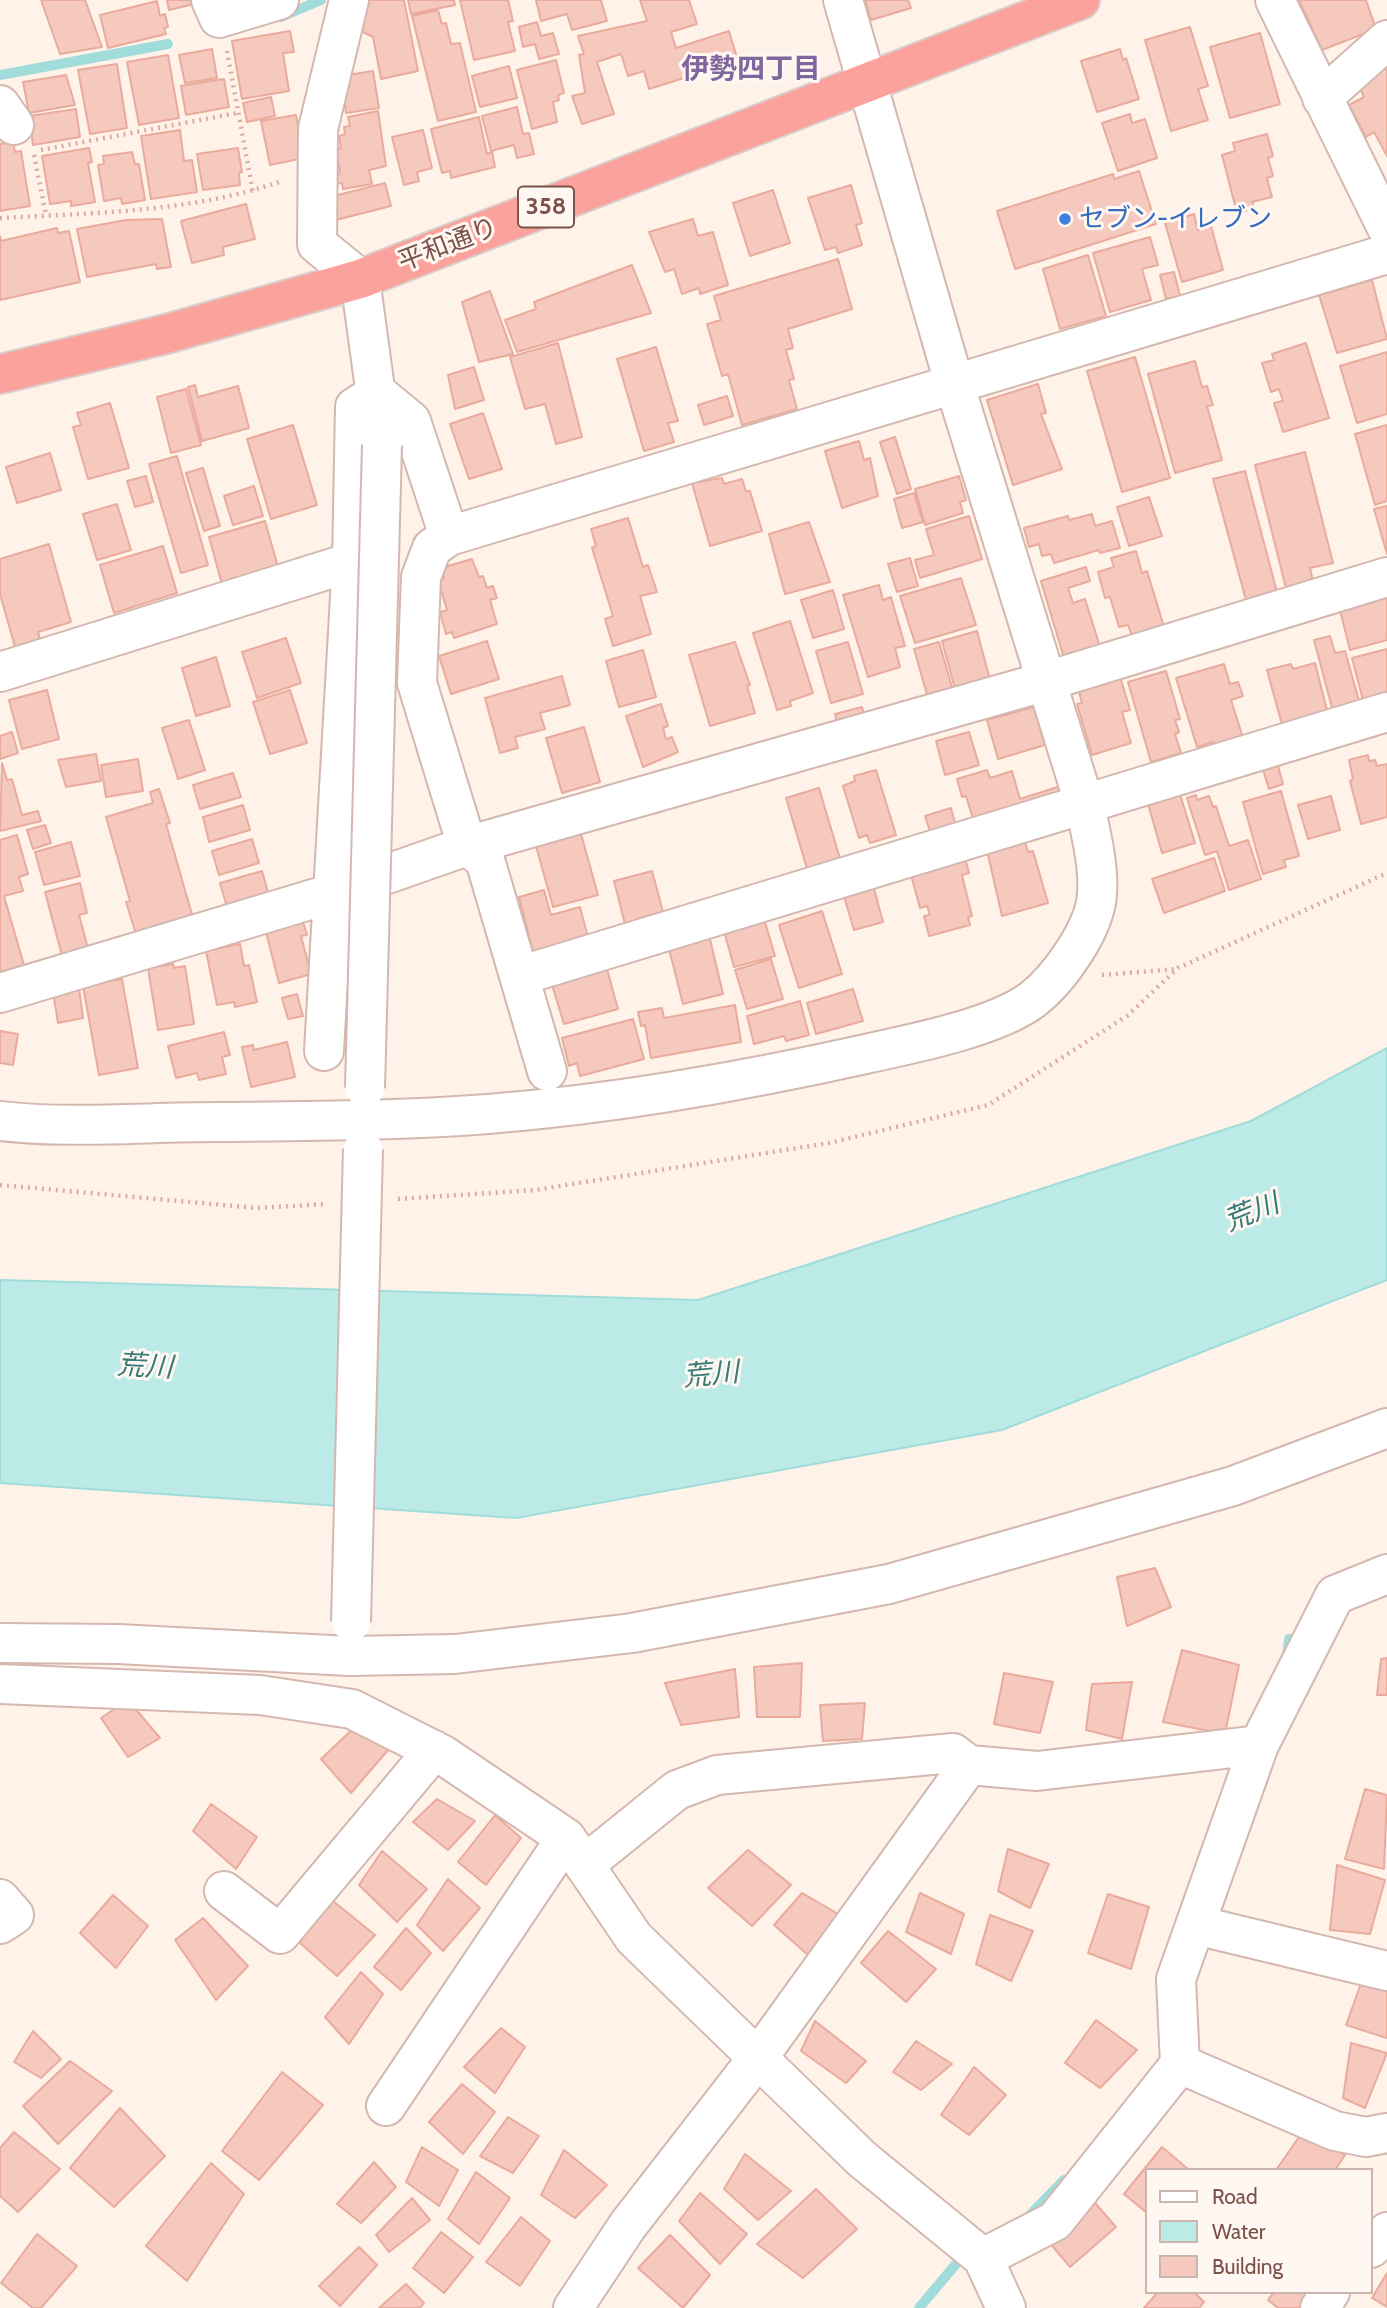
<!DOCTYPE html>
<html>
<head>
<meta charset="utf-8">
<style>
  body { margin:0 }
  #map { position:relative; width:1387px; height:2308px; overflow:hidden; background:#fef2e9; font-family:Cabin,sans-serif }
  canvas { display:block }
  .legend { position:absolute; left:1145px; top:2168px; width:228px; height:126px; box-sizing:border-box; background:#fff7f1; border:2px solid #cbb5ae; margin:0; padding:9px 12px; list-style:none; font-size:21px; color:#7c514a }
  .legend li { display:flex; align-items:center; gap:14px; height:35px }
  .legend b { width:35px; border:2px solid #cbb5ae }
</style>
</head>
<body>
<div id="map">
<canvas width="1387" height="2308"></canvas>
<ul class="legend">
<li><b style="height:9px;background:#fff"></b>Road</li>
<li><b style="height:19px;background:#bbeae7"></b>Water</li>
<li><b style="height:19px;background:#f6c9be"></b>Building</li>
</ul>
</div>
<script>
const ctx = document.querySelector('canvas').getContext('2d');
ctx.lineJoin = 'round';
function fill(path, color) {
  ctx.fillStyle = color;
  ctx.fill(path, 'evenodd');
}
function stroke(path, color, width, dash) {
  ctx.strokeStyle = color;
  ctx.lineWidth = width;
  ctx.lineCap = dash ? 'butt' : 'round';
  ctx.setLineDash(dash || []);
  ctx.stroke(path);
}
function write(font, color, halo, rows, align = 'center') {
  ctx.font = font + ' Cabin,"Noto Sans JP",sans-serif';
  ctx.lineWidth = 6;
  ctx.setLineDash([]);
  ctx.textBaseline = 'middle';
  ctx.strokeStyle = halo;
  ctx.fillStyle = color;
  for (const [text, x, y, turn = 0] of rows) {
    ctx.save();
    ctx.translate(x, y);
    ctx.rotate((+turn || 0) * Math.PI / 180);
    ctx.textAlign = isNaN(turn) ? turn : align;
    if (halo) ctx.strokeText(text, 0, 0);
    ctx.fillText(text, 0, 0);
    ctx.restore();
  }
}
const water = new Path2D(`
  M1387,1048V1280L1002,1430L516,1518L0,1483V1280L698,1300L1251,1121Z`);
fill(water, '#bbeae7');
stroke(water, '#a0ddda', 2);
stroke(new Path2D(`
  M281,17L321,0
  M0,75L168,44
  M1287,1658L1289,1639
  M1029,2216L1064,2180
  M919,2308L967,2251`), '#a0ddda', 10);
const building = new Path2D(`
  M41,0H85L102,47L60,54Z
  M167,0H201L202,2L169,10Z
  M366,0H404L418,71L381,79L373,37L359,30Z
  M408,0H454L455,5L411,14Z
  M460,0H508L513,21L508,22L515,51L474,60Z
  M536,0H601L607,21L572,30L567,14L541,21Z
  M640,0H689L697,24L671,32L676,48L729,31L738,61L649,89L644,71L628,76L621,54L597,62L614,114L582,124L572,96L585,93L579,55L584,54L578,36L647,21Z
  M865,0H908L911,8L871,20Z
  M1299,0H1366L1376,29L1322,50Z
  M157,1L160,16L165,14L168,27L164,28L166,34L108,48L100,15Z
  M438,10L442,24L446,23L451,44L460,43L476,112L438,121L412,16Z
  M537,22L541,36L553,33L559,54L539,59L535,44L523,47L519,27Z
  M1190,27L1208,86L1198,89L1208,120L1171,131L1145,40Z
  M290,31L294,52L283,53L289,91L242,99L232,41Z
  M1260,33L1280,104L1230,118L1210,47Z
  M212,49L217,78L185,83L179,55Z
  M1120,49L1123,60L1126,58L1139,99L1097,112L1081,61Z
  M168,55L179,118L139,125L127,62Z
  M556,60L564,93L558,95L559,100L553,102L557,122L532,129L517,70Z
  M117,64L127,128L90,134L78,70Z
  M509,66L517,98L480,107L472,76Z
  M1386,66L1387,68V156L1374,132L1366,137L1349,105L1364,97L1357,81Z
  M373,71L379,108L346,113L341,76Z
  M66,75L75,105L29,113L23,82Z
  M224,79L229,107L186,115L181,86Z
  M271,97L275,116L247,122L243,103Z
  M517,107L523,134L529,133L534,154L517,158L514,145L491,151L482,116Z
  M76,109L80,137L33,145L29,116Z
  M378,111L386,166L369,170L372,184L343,189L342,183L335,184L333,176L339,174L340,170L336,150L341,148L339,136L345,134L344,127L350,126L348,117Z
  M1130,114L1132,123L1145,119L1157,158L1118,171L1102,123Z
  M296,115L304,158L270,165L261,121Z
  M479,117L487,154L492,152L495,167L451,178L450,171L442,173L431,129Z
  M180,130L184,161L192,160L197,192L151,199L141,136Z
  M423,130L432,168L417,172L419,181L404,185L392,137Z
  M1267,134L1273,156L1268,158L1273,176L1267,178L1272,197L1252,202L1254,209L1237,213L1222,155L1235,151L1233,143Z
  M13,142L15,152L21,151L30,206L0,211V144Z
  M89,148L92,162L88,163L95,202L71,206V201L50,204L42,156Z
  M238,148L242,172L239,173L240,185L203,190L197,154Z
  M132,152L135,164H139L145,200L122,204L121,198L104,201L98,165L104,164L103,156Z
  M1139,171L1156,224L1015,269L997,211L1113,174L1114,179Z
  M385,183L391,206L336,220L330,197Z
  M851,185L862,223L856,225L862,245L838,253L836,247L825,250L808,198Z
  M773,190L790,243L750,256L733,203Z
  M246,204L255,239L223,247L224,255L192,263L181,221Z
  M1194,214L1198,230L1211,226L1223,270L1182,282L1165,223Z
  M162,219L171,267L157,269L156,264L87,277L77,229L126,220Z
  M693,219L698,236L713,232L728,285L700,294L699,288L682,294L674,269L665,272L649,232Z
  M57,228L58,233L69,231L80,282L0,300V236L1,241Z
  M1150,237L1158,265L1142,269L1151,300L1110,312L1093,253Z
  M1088,255L1106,316L1060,329L1043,269Z
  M838,259L852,309L788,329L793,348L786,350L794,379L789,380L797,409L742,425L728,374L722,376L707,324L721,320L714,296Z
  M632,265L651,313L517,352L505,320L536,309L534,302Z
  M1174,272L1180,296L1166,299L1160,275Z
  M1372,280L1387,339L1337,353L1319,295Z
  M490,291L513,354L479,362L462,302Z
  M558,343L582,437L556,444L545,404L525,409L510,357Z
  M1306,343L1329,418L1283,432L1274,403L1283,401L1279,389L1271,392L1262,363L1274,360L1272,354Z
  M656,347L678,421L668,423L674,442L644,451L617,359Z
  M1387,352V414L1357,423L1340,366Z
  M1135,357L1170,478L1122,492L1087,371Z
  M1195,361L1202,387L1207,386L1213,405L1207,406L1222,460L1175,473L1148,374Z
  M474,367L484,400L455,409L448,375Z
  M1038,384L1046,413L1041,414L1062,469L1013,485L987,400Z
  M195,385L198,397L238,386L249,428L202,441L188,387Z
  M186,389L201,445L171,453L157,397Z
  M727,396L733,416L704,425L698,405Z
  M110,403L129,468L88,479L73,427L81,425L77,413Z
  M483,413L502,469L469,479L450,424Z
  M293,425L317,505L271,519L247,439Z
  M1387,425V501L1375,505L1355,434Z
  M895,437L911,489L897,494L880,442Z
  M859,441L864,460L870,458L878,496L842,508L825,451Z
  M1305,452L1333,563L1310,568L1313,581L1286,588L1255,465Z
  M50,453L61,490L17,503L6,467Z
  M177,456L208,565L181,573L149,464Z
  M203,468L220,526L204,531L186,473Z
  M1245,471L1277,592L1246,600L1213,479Z
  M146,476L153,502L135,507L127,481Z
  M959,476L966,500L960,502L963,513L925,525L915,489Z
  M722,478L724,484L742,479L746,491H750L762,531L710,546L692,483Z
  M254,486L263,516L233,525L224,496Z
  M914,493L923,522L902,528L894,499Z
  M1149,497L1162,536L1129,546L1117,507Z
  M117,504L131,550L97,560L83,514Z
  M1387,506V554L1374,509Z
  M1092,514L1095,526L1112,521L1120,548L1100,553L1099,550L1054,563L1051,554L1042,556L1039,544L1029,547L1024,528L1068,516L1069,520Z
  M969,516L982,559L920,578L915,560L934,555L926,529Z
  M628,518L643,567L648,565L657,592L640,596L651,634L613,646L605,619L613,616L592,548L596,546L591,529Z
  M265,521L278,567L222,584L209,537Z
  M809,522L830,582L785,594L769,534Z
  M49,544L71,622L38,632L40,639L15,647L0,594V559Z
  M163,546L177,593L114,613L100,565Z
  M1136,551L1142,573L1147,571L1165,630L1133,639L1128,625L1119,627L1110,597L1105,598L1098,572L1114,567L1111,558Z
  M910,558L918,586L897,592L888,564Z
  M472,559L479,577L483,576L487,588L493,586L497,598L490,600L497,624L454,638L452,632L446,634L440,612L447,610L438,580L444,578L441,568Z
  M1086,567L1090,581L1068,588L1073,603L1085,599L1100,647L1064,658L1041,581Z
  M961,578L976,625L915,643L900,596Z
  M879,585L883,600L891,597L905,646L895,648L900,667L868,677L843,595Z
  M833,590L844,629L813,638L801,600Z
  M1387,593V640L1350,650L1339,606Z
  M790,621L813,693L790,701L791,706L777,710L753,633Z
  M977,631L990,680L955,689L942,641Z
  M1330,636L1335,653L1345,651L1361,708L1334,715L1314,640Z
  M286,638L301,683L257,698L242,652Z
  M487,641L499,679L451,694L439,656Z
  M735,642L750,685L747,686L755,713L710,726L689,655Z
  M848,642L863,694L831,703L816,651Z
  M939,642L953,691L928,698L914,649Z
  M1387,649V694L1363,700L1352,658Z
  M643,650L656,697L619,707L606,661Z
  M216,657L230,706L196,716L182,668Z
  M1315,663L1328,714L1284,732L1267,670L1291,664L1293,669Z
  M1224,664L1230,684L1238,682L1243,696L1231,700L1245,744L1218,753L1214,742L1197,747L1176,678Z
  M1166,671L1180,719L1175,720L1179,732L1175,734L1181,753L1151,762L1128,682Z
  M562,676L570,705L540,713L545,729L515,737L518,748L500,753L485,698Z
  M1120,676L1130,710L1122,712L1131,743L1092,755L1077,704L1082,703L1078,688Z
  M47,690L59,739L22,749L9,700Z
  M290,690L307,743L270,754L253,702Z
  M661,704L668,726L663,728L666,739L672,737L678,752L643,767L626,716Z
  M862,707L866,721L839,729L835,714Z
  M1034,707L1045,745L998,759L987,720Z
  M189,720L205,770L178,779L162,728Z
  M584,727L600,782L562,793L546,738Z
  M12,732L18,753L0,759V736Z
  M969,732L979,765L945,775L936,741Z
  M96,754L101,781L66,787L58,760Z
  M1368,755L1369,761L1375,760L1377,766L1387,764V817L1361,824L1350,781L1353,779L1349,760Z
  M138,759L143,791L106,797L101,765Z
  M1276,759L1283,784L1269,789L1261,763Z
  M2,763L7,780L12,779L22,815L38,811L41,821L0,831Z
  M876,770L896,835L870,843L867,835L859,838L843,786L855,781L854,776Z
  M987,770L990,778L1012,771L1020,799L1061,786L1065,798L974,822L966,796L962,797L957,779Z
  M233,773L241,797L200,809L193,785Z
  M819,788L841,862L808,872L786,798Z
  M159,789L170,823L166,824L193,918L136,934L126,902L130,901L106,817L153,803L150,792Z
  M1179,791L1195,843L1162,853L1147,800Z
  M1281,791L1299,856L1284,860L1286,867L1263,874L1243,802Z
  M1196,795L1197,800L1209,796L1213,807L1216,806L1229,846L1248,840L1261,879L1229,890L1217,851L1205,855L1187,798Z
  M1331,796L1340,830L1308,839L1298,805Z
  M243,805L250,830L209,842L203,817Z
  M951,808L957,830L932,838L925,816Z
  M45,825L51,843L33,849L27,830Z
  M581,834L598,895L553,907L536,846Z
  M17,835L28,874L19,877L23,891L4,896L26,972L0,979V840Z
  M1023,835L1028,852L1033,851L1048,903L1002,916L986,846Z
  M252,839L259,863L219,875L212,851Z
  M71,842L80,876L44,885L35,852Z
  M964,854L969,873L962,875L972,916L968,917L970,925L929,936L924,916L930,915L927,906L920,908L911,875Z
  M1214,858L1225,891L1164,913L1152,879Z
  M262,871L269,896L227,907L220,883Z
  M652,871L663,912L637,919L639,925L626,928L614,881Z
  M80,883L87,913L79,915L89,952L63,959L45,892Z
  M873,885L883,922L854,930L843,893Z
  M544,890L551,915L580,907L589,941L534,956L519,897Z
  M822,911L842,974L799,988L779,925Z
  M762,912L775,956L734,967L724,931Z
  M303,922L307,935L301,936L311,974L279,983L266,932Z
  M709,935L723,994L683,1004L667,941Z
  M240,944L244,966L249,965L257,1002L235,1007L234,1002L217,1005L206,951Z
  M771,959L783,999L747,1009L735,970Z
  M173,964L174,968L185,966L194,1024L158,1030L148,968Z
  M607,969L618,1009L564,1024L552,985Z
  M122,979L138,1068L99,1075L83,986Z
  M79,988L83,1018L58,1023L53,992Z
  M853,989L863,1021L816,1034L807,1003Z
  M297,994L303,1016L288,1019L282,998Z
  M800,1001L809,1035L786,1041L784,1036L754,1044L747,1016Z
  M735,1005L741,1042L651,1058L645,1025L641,1026L638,1012L662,1008L664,1018Z
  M633,1019L644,1059L580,1076L577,1063L569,1066L562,1038Z
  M0,1031L18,1034L13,1065L0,1063Z
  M224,1032L230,1055L222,1057L226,1074L199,1080L197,1073L176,1078L168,1046Z
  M287,1042L295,1077L251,1087L242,1047L253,1045L254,1050Z
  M1155,1568L1171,1607L1127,1626L1117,1577Z
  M1182,1650L1239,1665L1225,1734L1163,1722Z
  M1387,1658V1695H1377L1381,1659Z
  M802,1663L800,1717H757L754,1667Z
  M735,1669L739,1717L681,1725L665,1683Z
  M1004,1673L1053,1682L1040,1733L994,1724Z
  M1132,1682L1122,1739L1086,1730L1092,1684Z
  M128,1700L160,1738L128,1757L101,1718Z
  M865,1703L862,1739L823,1741L820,1705Z
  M358,1724L389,1749L351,1793L321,1759Z
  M1365,1789L1387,1795L1384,1869L1345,1859Z
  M437,1799L475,1821L448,1850L413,1822Z
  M211,1804L257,1837L236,1869L193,1831Z
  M495,1815L521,1838L486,1885L458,1862Z
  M1008,1849L1049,1864L1030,1908L998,1891Z
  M748,1850L791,1885L752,1926L708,1888Z
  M382,1851L427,1889L397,1922L359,1885Z
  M1337,1865L1385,1880L1370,1934L1330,1930Z
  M448,1879L480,1908L443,1951L417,1925Z
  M802,1893L840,1915L808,1955L774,1925Z
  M920,1893L964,1914L951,1954L906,1932Z
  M1108,1894L1149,1907L1131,1969L1088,1953Z
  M113,1895L148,1926L116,1968L80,1933Z
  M333,1901L375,1935L337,1976L299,1942Z
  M990,1915L1033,1931L1011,1981L976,1964Z
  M203,1918L248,1966L216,2000L175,1940Z
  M406,1928L431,1953L401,1990L374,1967Z
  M888,1931L936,1969L906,2002L861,1963Z
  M361,1972L383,1994L349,2044L325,2017Z
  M1363,1978L1387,1985V2038L1346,2025Z
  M1096,2020L1137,2050L1100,2088L1065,2063Z
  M815,2021L866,2061L846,2083L801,2051Z
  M501,2028L525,2047L495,2093L464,2067Z
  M33,2031L61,2059L41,2078L14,2062Z
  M916,2041L952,2064L921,2090L893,2072Z
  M1351,2043L1387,2053L1365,2108L1343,2098Z
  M70,2061L112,2091L58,2144L23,2106Z
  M974,2067L1006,2095L969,2135L941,2115Z
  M282,2072L323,2105L259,2180L222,2151Z
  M462,2084L495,2112L463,2154L429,2122Z
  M120,2108L165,2156L114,2207L70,2168Z
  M508,2117L539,2136L513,2173L480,2156Z
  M1306,2127L1345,2155L1335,2170H1276Z
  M14,2132L60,2169L18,2212L0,2196V2148Z
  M422,2147L458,2170L439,2206L406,2182Z
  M1162,2147L1189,2170H1147V2213L1124,2194Z
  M564,2150L607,2185L575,2218L541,2195Z
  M745,2154L791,2191L758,2220L724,2189Z
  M374,2162L396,2187L361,2223L337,2204Z
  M211,2163L244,2194L187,2281L146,2246Z
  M476,2172L510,2198L479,2244L448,2219Z
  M816,2189L857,2229L803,2278L757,2244Z
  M700,2193L747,2234L720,2264L679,2221Z
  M412,2198L430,2220L389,2252L376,2235Z
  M1095,2203L1116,2227L1070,2267L1049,2242Z
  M521,2217L550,2241L520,2286L486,2262Z
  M441,2232L473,2257L444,2293L413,2268Z
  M37,2234L77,2266L41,2308H33L1,2283Z
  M670,2235L710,2275L683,2308L638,2268Z
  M359,2247L377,2265L340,2306L319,2286Z
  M1387,2273V2307L1372,2298Z
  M406,2284L424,2303L420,2308H379Z
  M1158,2292H1194L1204,2302L1199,2308H1144Z
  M1274,2292H1317L1305,2308H1278L1268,2300Z`);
fill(building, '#f6c9be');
stroke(building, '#eaab9d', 2);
const minor = new Path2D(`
  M211,0L219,18L279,0
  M349,0L318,129L317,244L360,279L379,418
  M1275,0L1387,228
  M1322,98L1387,40
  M0,105L14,125
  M0,672L352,562
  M519,976L1387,712
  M0,993L333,893L467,846L1047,681L1387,577
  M324,1051L352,562L355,407L377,393L411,421L449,536
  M547,1071L485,860L467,846L417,683L421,577L432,548L449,536L1387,254
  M0,1121C70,1129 145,1122 216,1122C306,1121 398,1121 488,1114C616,1104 745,1081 870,1053C916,1043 995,1027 1032,1000C1059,979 1095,929 1097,894C1099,865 1091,834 1085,806L955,386L843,0
  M0,1643L118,1644L350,1656L455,1654L632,1633L889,1584L1233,1486L1387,1428
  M0,1684L260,1695L352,1709L443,1755L566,1838L634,1938L862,2159L983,2258L1006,2308
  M584,1865L677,1790L717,1775L953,1753L969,1765L1037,1771L1259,1745
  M224,1891L280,1934L434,1750
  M0,1899L14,1915L0,1924
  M1196,1925L1387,1971
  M1180,2064L1335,2131L1366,2137L1387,2133
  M386,2106L566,1838
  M1371,2248L1387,2232
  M983,2258L1055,2221L1180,2064L1176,1979L1259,1745L1335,1595L1387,1574
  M573,2308L628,2225L757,2059L969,1765
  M1320,2308L1330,2292`);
const highway = new Path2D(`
  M0,374L166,334L360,279L1080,0`);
stroke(minor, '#d4b8b0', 42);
stroke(highway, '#dacecc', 42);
stroke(new Path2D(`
  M227,51L253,192
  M41,150L237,113
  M34,155L46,215
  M0,218C93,213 194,212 282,181
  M1102,975L1177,969
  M0,1185L257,1208L326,1204
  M398,1199L535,1190L829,1143L988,1105L1127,1016L1178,968L1387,873`), '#dcaba1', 4.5, [2, 5]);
stroke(minor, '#fff', 38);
stroke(highway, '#fca29c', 38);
const minorBridge = new Path2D(`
  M365,1088L382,445
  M351,1622L363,1149`);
stroke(minorBridge, '#d4b8b0', 42, []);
stroke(minorBridge, '#fff', 38);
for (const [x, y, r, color] of [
  [1065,219,7,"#3f7fe0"]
]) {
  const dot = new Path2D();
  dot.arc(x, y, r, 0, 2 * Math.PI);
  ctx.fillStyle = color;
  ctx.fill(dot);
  stroke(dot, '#fff7f1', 2.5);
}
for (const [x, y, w] of [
  [546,207,56]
]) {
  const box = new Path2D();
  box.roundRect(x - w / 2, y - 20.5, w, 41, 5);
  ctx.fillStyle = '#fff7f1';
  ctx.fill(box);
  stroke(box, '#7c514a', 2);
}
write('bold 24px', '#7c514a', null, [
  ["358",546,207]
]);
write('26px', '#366cbe', '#fff7f1', [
  ["セブン-イレブン",1079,219]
], 'left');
write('26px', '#7c514a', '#fff7f1', [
  ["平和通り",448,245,-21]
]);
write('bold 28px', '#80669e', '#fff7f1', [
  ["伊勢四丁目",751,70]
]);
write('italic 28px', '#387a77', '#fff7f1', [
  ["荒川",1252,1213,-22],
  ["荒川",145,1367,3],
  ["荒川",711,1375,-5]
]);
</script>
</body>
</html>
